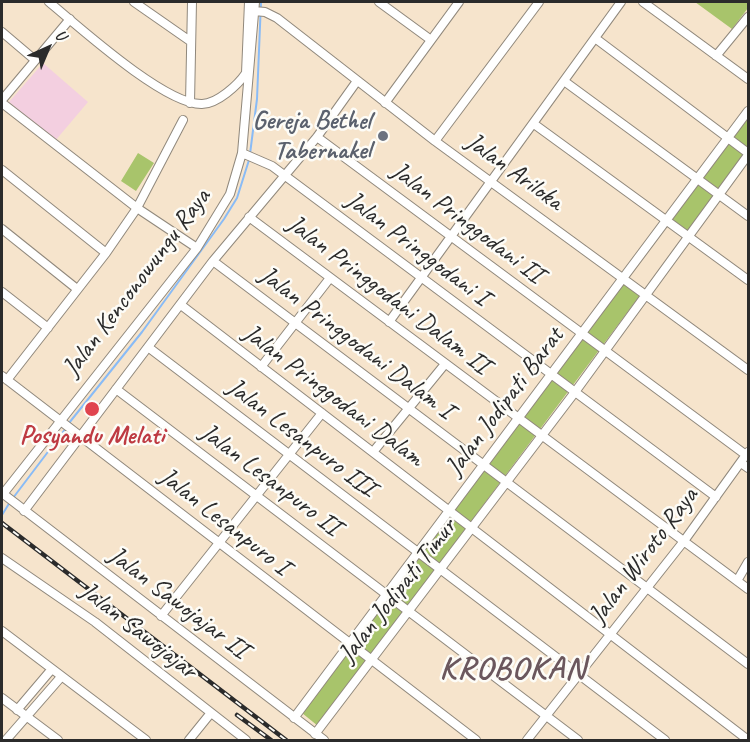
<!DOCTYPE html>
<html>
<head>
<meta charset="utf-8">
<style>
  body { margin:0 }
  #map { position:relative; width:750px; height:742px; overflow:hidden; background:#f6e4cc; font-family:Caveat,sans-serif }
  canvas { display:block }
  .frame { position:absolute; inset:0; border:3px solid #2b2b2b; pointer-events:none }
  .north { position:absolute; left:18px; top:18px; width:60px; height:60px; -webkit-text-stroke:4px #fdfcf7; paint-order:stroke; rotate:44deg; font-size:16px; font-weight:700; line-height:24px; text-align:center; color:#2b2b2b }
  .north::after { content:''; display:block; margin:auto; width:21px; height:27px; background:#2b2b2b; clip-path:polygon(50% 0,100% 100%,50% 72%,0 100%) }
</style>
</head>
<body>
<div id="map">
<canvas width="750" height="742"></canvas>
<div class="frame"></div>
<div class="north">U</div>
</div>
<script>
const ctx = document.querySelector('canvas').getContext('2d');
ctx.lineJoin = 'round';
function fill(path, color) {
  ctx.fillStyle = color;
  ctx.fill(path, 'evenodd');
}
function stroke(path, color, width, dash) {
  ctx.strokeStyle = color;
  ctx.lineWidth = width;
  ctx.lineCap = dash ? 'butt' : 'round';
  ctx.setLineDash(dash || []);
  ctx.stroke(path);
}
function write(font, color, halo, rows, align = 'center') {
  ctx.font = font + ' Caveat,sans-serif';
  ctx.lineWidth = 5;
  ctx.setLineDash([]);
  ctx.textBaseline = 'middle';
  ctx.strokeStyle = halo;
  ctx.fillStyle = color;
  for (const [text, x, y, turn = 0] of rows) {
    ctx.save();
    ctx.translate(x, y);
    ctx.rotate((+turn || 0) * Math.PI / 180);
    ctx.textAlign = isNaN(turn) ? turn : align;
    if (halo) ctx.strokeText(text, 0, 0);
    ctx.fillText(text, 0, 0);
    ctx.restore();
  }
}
fill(new Path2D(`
  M43,63L88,102L55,141L9,102Z`), '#f3cfe0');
fill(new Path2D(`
  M695,2H748V8L732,29Z
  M748,116V150L687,232L671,220Z
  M138,153L154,163L136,191L121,181Z
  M625,281L641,294L318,726L302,713Z`), '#a8c46b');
stroke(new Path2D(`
  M250,154L257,99L261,2
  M69,423L142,332L224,219L237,198L249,160
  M13,498L66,428
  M2,515L10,502`), '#89bbf6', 2);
const street = new Path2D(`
  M49,2C78,26 165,105 202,104C217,104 238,85 246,73L249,2
  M134,2L190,41
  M379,2L431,40
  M643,2L748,79
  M254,11L265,12L277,18L435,141L748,370
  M2,32L35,60
  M595,38L748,153
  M716,56L748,17
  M564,81L748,216
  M2,100L70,19
  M2,103L137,208L197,248
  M190,103L192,2
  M385,103L459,2
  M534,124L748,280
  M317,137L746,455
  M435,141L539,2
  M242,153L272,166L716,497
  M2,170L106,253
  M249,217L748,589
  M2,229L77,289
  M213,261L748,664
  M2,292L48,328
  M181,305L748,740
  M389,322L621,2
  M148,347L665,740
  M261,367L330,278
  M2,376L476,740
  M7,380L106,253L137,208L183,120
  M116,389L578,740
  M373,452L445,364
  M741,463L748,468
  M2,493L324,740
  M3,494L197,248L230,194L242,153L255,2
  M24,511L213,261L317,137L357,81
  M2,558L95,622L246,740
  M737,581L748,562
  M161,616L322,413
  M2,631L146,740
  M2,698L58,740
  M17,710L51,670
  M294,718L748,111
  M315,734L575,392L748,155
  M6,740L61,677
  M189,740L210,714
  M527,740L684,541L748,452`);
stroke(street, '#90887c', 10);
stroke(street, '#fff', 8);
const rail = new Path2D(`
  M2,523L286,740
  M237,715L271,740`);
stroke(rail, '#2b2b2b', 4.5);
stroke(rail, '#fdfcf7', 2, [7]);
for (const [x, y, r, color] of [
  [383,136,6,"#6b7280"],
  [92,409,8,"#e0444e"]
]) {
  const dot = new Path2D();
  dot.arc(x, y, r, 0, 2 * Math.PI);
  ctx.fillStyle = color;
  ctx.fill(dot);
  stroke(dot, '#fdfcf7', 2);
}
write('bold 26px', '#5b616d', '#fdfcf7', [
  ["Gereja Bethel",371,121],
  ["Tabernakel",371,151]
], 'right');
write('26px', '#2b2b2b', '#fdfcf7', [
  ["Jalan Ariloka",514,172,36],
  ["Jalan Pringgodani II",467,223,37],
  ["Jalan Pringgodani I",417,249,37],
  ["Jalan Kenconowungu Raya",137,283,-53],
  ["Jalan Pringgodani Dalam II",388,295,37],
  ["Jalan Pringgodani Dalam I",356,343,37],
  ["Jalan Pringgodani Dalam",333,396,37],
  ["Jalan Jodipati Barat",505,402,-53],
  ["Jalan Lesanpuro III",301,438,37],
  ["Jalan Lesanpuro II",270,480,37],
  ["Jalan Lesanpuro I",224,522,38],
  ["Jalan Wiroto Raya",644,556,-53],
  ["Jalan Jodipati Timur",398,591,-52],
  ["Jalan Sawojajar II",178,603,37],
  ["Jalan Sawojajar",138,631,38]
]);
write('bold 26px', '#be3a42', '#fdfcf7', [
  ["Posyandu Melati",92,436]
]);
ctx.letterSpacing = '1.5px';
write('bold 32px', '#6b575d', '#fdfcf7', [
  ["KROBOKAN",513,670]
]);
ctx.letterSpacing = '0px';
</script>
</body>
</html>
